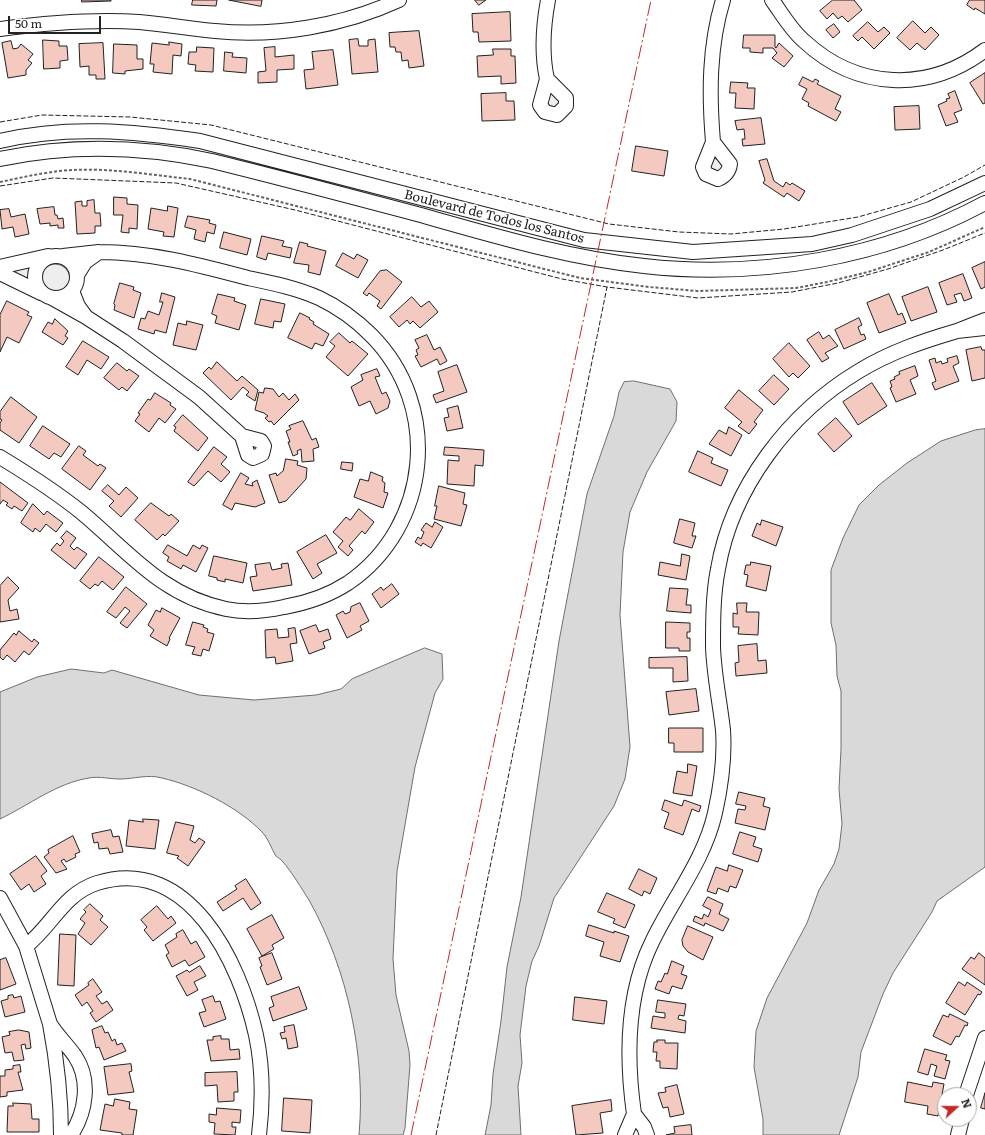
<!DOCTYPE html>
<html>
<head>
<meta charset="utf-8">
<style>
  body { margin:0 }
  #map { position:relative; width:985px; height:1135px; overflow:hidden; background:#fff; font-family:Literata,serif }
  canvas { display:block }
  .north { position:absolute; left:937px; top:1087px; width:40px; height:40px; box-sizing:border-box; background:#fff; border:1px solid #a7a7a7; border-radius:50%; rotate:69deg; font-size:11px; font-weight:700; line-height:16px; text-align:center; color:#222 }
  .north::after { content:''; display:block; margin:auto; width:14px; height:18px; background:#c62828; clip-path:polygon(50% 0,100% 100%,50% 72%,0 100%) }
  .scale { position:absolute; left:8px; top:16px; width:93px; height:18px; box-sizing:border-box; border:2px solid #222; border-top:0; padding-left:5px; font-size:12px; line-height:14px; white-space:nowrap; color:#222; -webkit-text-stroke:3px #fff; paint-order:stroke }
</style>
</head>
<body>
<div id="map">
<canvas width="985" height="1135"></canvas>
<div class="north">N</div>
<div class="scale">50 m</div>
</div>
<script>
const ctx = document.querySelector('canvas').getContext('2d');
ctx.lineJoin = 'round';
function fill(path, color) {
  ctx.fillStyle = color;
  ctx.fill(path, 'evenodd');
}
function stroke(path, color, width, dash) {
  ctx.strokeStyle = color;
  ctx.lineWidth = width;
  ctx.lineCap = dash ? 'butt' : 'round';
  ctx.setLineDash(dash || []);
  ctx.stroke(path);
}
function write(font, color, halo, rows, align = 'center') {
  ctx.font = font + ' Literata,serif';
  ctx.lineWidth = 3;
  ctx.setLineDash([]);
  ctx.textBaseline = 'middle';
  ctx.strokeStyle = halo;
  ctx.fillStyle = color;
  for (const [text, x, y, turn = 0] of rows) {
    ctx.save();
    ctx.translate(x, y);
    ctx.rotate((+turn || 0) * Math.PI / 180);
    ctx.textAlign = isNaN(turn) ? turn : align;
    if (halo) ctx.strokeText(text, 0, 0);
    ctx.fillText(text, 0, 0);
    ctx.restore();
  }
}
const green = new Path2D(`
  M552,93L561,103L553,111L543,99Z
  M713,158L720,160L724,165L722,172L709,175L707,162Z
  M40 279a15 15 0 1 1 30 0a15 15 0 1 1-30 0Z
  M31,266L29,274V282L6,270Z`);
fill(green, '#eee');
stroke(green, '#6f6f6f', 1);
const water = new Path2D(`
  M634,381L670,389L677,402L676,421L647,472L630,512L623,552L620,615L630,747L625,779L614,806L554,898L539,946L532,961L526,986L520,1035L522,1063L518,1086L521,1135H485L491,1105L493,1074L501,1021L507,967L521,897L559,641L587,494L614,416L619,392L624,382Z
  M985,429V867L937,901L932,912L893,973L883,994L861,1052L858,1077L839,1135H763V1119L754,1067L756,1031L767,998L807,923L819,890L834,864L839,849L842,824L839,789L841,749V691L837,676L836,645L831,623V570L843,538L859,505L879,485L907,463L941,441L975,430Z
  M425,648L442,654L443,679L435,693L415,767L397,871L393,959L396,995L409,1051L410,1065L405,1128L403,1135H359C366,1056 348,970 309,900C302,889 291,871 283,862C281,859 278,858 276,856C271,848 268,838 262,832C238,807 196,786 162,778C148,774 134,779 120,779C109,779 99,776 89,778C57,783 29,805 0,819V692L37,677L71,669L104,673L112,670L199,695L254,700L316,695L341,689L352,679Z`);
fill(water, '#d9d9d9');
stroke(water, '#6f6f6f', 1);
const building = new Path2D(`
  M82,0H111V1L82,2Z
  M193,0H217L216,6L192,5Z
  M229,0H262L261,6Z
  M475,0H486L479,5Z
  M833,0H854L862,10L848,22L842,16L838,19L833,13L827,19L820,11Z
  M970,0H985V14L975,8L974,10L967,5Z
  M510,12L511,41L479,42L478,32H473L472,14Z
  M913,21L925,33L931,27L939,35L925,50L917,43L910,50L897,38Z
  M868,22L878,32L884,27L890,33L874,49L862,37L858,41L853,36Z
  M834,24L840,32L833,38L826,30Z
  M419,31L424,66L409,68L408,60L402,61L401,52H396L395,47H390L389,33Z
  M744,35H775V47L776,48L779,43L793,56L784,67L772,58L777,53L773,48H763V53L750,52V48H743Z
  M358,39L359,46H368V40L375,39L378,72L352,74L349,40Z
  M43,40L59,41V46H67L68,60L60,61V68L44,69Z
  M11,41L13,49L18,48L21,44L33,54L28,60L32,63L26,70V75L8,78L2,43Z
  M169,42L182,44L181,56L173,55L172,74L153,72L154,64H150L152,43L169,45Z
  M103,43L105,79H96V75H89V66L80,67L79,44Z
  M114,44L137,45V59H143V69L125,71V74L113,73Z
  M197,47L214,48L213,72L195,71L196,65L188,64L189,52H196Z
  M275,47V57L294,55V69L277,70V82L258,83V72L266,71L264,48Z
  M493,49H511V56H515L516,83L501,84V76L478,77L477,56L493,55Z
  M333,50L338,85L306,89L304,70L314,69L312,52Z
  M225,52L233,53L232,57L247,58L246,73L224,71Z
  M985,73V103L983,104L970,83Z
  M803,77L813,82L815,79L819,81L817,84L841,96L835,109L841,112L836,121L808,106L809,103L802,99L807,89L799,85Z
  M731,82L748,83L747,88H755L754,109L735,108L736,93H730Z
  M955,91L962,110L954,113L958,122L946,126L938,105L947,101L946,99L950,98L948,94Z
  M506,93V101H514L515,120L482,121L481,94Z
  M919,106L920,129L895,130L894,107Z
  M761,118L765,144L743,146L742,139H745L744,129L737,130L735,121Z
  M636,146L668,151L664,176L632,171Z
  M767,159L774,181L783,187L786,182L790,185L792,183L805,191L799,201L787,193L784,197L763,183L765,180L759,161Z
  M114,197L127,198V204L138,205L137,229L129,228V233L121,232L123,215H114Z
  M94,200L95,213H100L101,226H95V233L77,234L75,202L82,201V206H87V201Z
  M168,206L178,208L174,237L163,236L164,232L148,229L151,208L167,211Z
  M54,207L55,215H57L58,219L63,218L64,228H58V225L50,226V223L40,224L37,209Z
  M9,209L11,217L25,214L29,234L15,237L13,227L2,229L0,210Z
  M188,216L210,220L209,223L216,225L214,234L207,232L205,242L194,239L196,230L185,227Z
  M224,232L251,239L247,255L220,248Z
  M262,236L284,241L282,246L292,248L290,258L268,253L266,260L257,257Z
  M300,242L308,244L307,246L326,251L320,275L308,272L309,265L294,263Z
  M343,253L354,259L357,254L368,260L358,278L336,266Z
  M985,262V287L981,289L972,268Z
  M387,270L402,282L381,309L377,306L380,301L369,293L367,296L363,293L380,271Z
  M963,274L972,298L964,301L961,293L954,295L957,302L947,305L939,283Z
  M120,283L134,287L133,290L141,293L134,318L114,310L115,305L114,304Z
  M928,287L937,312L911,321L902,297Z
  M162,293L175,297L166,333L155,330L154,334L138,329L141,318L145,319L148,311L159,315L163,302H160Z
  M218,294L235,298L234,301L246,305L239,330L215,323L217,316L212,314Z
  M889,294L898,315L902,313L906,323L879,333L867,303Z
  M412,297L421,307L429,301L438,312L420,328L413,321L410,324L407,320L399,327L390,317Z
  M261,299L285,304L281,322L274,321L273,328L255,324Z
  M7,301L29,312L27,315L32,317L19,343L7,337L0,352V315Z
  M300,313L310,318L309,319L314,322L313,324L329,334L323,346L315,343L312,349L288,338Z
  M859,318L862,325L858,327L861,335L864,334L866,339L844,349L835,330Z
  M55,319L68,331L65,336L68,338L63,345L42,332L48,322L52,324Z
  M187,321L203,325L196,350L173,345L178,323L186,325Z
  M819,332L823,339L829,335L838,346L825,353L829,358L822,362L807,340Z
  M339,333L350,343L352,341L368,354L348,376L326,357L335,346L330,342Z
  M427,335L434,350L440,347L447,361L440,365L437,359L421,367L415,356L418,355L416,350L419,348L415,340Z
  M83,341L109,357L101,369L87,360L78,375L66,367Z
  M789,343L810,366L798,378L793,373L789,377L773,359Z
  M981,347L982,350H985V378L972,381L966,350Z
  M957,356L959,363L953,366L959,381L935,390L932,383L936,381L929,360L935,358L936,363L941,361L942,364L948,362L947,359Z
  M217,362L237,381L242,376L258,390L255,401L246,395L249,392L243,387L231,400L203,373L209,367L211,369Z
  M117,363L127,371L129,369L139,376L127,391L122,387L119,390L104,378Z
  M457,365L467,392L436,403L433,395L444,391L438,372Z
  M915,366L918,376L910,380L916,394L896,402L890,388L892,387L890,381L895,379L894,377L900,374L899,372Z
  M377,369L380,376L375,377L382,394L386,392L390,401L388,408L376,414L370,401L359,406L351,387L363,380L361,375Z
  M774,375L789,389L774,405L759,391Z
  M872,383L887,406L858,425L843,402Z
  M265,388L273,389L279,397L283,393L289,400L295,394L299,400L274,425L271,421L269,422L265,418L268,416L264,413L255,410L259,392L263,393Z
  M739,390L763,410L754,422L757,424L749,434L738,426L742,422L725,408Z
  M155,393L171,403L170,405L176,409L165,423L159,418L149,432L135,421L140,414L138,413L148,399L150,400Z
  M11,397L37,417L19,443L0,430V423L2,420L0,419V412Z
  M458,406L463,428L447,431L444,418L449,417L447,409Z
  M183,415L208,438L198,451L174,431L176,427L174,426Z
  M836,418L852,436L834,452L818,434Z
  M303,421L311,438L312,440L316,438L319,447L313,449L314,461L302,462L301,449L297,451L298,454L293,456L288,442H290L286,431L291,429L289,426Z
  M43,426L70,444L61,457L54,453L49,459L30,446Z
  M729,427L742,435L731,456L709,444L719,430L726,434Z
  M79,446L86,451L83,455L98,466L100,464L106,468L90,490L62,469Z
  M214,447L227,457L221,464L230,472L221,482L208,471L194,486L188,482Z
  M445,447L484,450L483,466L475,465L474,486L447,484L448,460L459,461V456L444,455Z
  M698,451L713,458L711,463L728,470L721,486L689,472Z
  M286,459L298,461L297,465L307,468L306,479L286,501L279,503L269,475L276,473L277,476L283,471Z
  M342,462L353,463L352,471L341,469Z
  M371,472L383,477L382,481L385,483L384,492L388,493L383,508L354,497L360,479L368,481Z
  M241,473L249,478L245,484L253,486L252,483L257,480L265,503L255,507L235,503L232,510L223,505Z
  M0,482L28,503L22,511L14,506L12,509L6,505L8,503L3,500L0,504Z
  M108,485L119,495L126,487L138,498L121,517L109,506L114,501L102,491Z
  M439,486L465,493L463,504L467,505L461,526L434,519L437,506H435Z
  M151,503L169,516L171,514L179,521L165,536L163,534L157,540L135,520Z
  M33,504L44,515L47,511L63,523L56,532L46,524L40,532L35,528L33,532L21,523Z
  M359,509L374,522L365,534L362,531L349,546L353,550L348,556L338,547L343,541L333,532L346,517L350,520Z
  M680,519L695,523L692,536H696L692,548L674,543Z
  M762,520L783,527L776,546L752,536L757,523L760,525Z
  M435,522L443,527L431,548L423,543L421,546L415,542L418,537L421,539L424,532L421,530L426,523L432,527Z
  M67,531L76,538L70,546L74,550L77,547L87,554L75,569L51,550L57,543L60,546L64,541L61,538Z
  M326,535L337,553L317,564L322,573L313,579L297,552Z
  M168,545L187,556L193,545L200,549L202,545L208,548L196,572L183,565L181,569L167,561L169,557L163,553Z
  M682,554L690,556L686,580L658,575L660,562L680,566Z
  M214,556L247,563L243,583L225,579V582L217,580V578L209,576Z
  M99,557L124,577L113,590L102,581L98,586L95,584L90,589L80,581Z
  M751,562L771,566L766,591L746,586L748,575L744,574L746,565H750Z
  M270,563L272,570L282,568L281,564L288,563L292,585L253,591L250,577L257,576L255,565Z
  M8,577L19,588L8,600L10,611L17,609L19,619L0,622V586Z
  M392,584L399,594L381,608L372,594L381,587L383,590Z
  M126,587L147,604L127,628L120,623L130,611L125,607L116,618L107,612Z
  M670,588L688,589L686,605H691V613L667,611Z
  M360,603L369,621L360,626L362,630L347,638L336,615L343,611L345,614L350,612L351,607Z
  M737,603H747L746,612H759L758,635L738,634L739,627H733V613L737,614Z
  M162,608L180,618L169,638L170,639L167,646L150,636L154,630L148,625L156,610L160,612Z
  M193,622L204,625L203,627L208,629L207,632L214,634L209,651L203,649L201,656L192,654L195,647L186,645Z
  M666,622L690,623V632H687V638H690V651H679V648H666Z
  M316,625L319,632L328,629L331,639L323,642L325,648L309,654L300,631Z
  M295,628L297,643L290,644L293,661L276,664L275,657L266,658L265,630L277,629L278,638L289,637L288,629Z
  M19,631L32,642L34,639L39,643L29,655L24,651L15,662L7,655L3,660L0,657V650L14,633L16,635Z
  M757,644L758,661L766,660L767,673L736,676L735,663L739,662L738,646Z
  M687,657L688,681L673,682V668H649V658Z
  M696,689L699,711L669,715L666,692Z
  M669,728H703V752H674V743H669Z
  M688,764L697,766L692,796L673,793L677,771L687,773Z
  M739,792L765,798L763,806L770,808L765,830L735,823L738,809L745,810L746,806L736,804Z
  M665,800L682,806L684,800L701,806L699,812L692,809L683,835L664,828L669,813L662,810Z
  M143,819L159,820L155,849L126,846L129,820L143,822Z
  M176,822L194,826L190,840L195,843L199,838L205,842L188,866L177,858L179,856L167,853Z
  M111,830L113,837L119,836L123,852L110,854L108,848L99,849L98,842L94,843L92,834Z
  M740,832L756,837L753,846L762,849L758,862L733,854Z
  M73,836L80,852L75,854L76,857L66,862L64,859L61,861L67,869L56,873L44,857L49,853L48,850Z
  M36,856L47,871L41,876L46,884L34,892L29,884L21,890L10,874Z
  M729,865L743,870L736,888L730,886L728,892L718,888L716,894L707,891L716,867L727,871Z
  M639,869L657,878L650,894L644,891L642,896L629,889Z
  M246,879L261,903L251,910L243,898L223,911L217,902L237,889L235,886Z
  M607,893L635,905L625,928L613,923L615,919L598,912Z
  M708,897L723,904L719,914L729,919L723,931L705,923L704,926L693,921L695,916L702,919L704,914L708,917L711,910L703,906Z
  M90,904L103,916L100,920L108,927L91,945L78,934L85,923L80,919L86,912L84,910Z
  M157,906L168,919L171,916L176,923L153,941L144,930L147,927L141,920Z
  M272,915L284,938L272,945L274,949L262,956L247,929Z
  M589,925L614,933V931L629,936L620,962L600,956L604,942L586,936Z
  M688,926L713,937L703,960L688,952L683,946L682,940Z
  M183,930L191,944L196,941L205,957L189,966L185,960L172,967L166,955L169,953L165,945L177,937L176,934Z
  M60,934L76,935L74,986L58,985Z
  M272,953L282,979L267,985L260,967L262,966L259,958Z
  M979,953L985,958V985L962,969L971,957L974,959Z
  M6,958L16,984L0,990V960Z
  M672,961L684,966L681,974L687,976L682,989L672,986L669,994L655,989L658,981L661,982L665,973L667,974Z
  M200,966L206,976L194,982L198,990L187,996L176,976L187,970L189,972Z
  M93,979L102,992L96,996L102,1004L107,1001L113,1010L96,1022L90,1013L93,1011L87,1002L82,1006L75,995L89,985L88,983Z
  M959,982L965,986L967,982L982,992L980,995L978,994L965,1015L946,1003Z
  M299,987L307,1009L273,1021L269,1008L274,1006L271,997Z
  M13,995L14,998L21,996L25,1012L5,1017L1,1001L8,999V996Z
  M213,996L215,1002L220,1001L226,1019L204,1027L199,1013L206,1011L202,1000Z
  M575,997L607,1001L604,1024L573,1020Z
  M658,1000L686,1004L684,1016L679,1015L678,1019L686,1021L685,1033L651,1028L653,1016L665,1018V1013L656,1012Z
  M950,1014L968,1023L967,1026L965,1025L959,1037L956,1036L951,1045L933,1036L943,1015L948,1017Z
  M294,1025L298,1047L288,1049L286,1038L282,1039L280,1033L285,1032L284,1027Z
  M102,1026L105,1033L108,1032L112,1041L115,1039L117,1045L122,1043L126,1051L104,1060L99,1047L96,1048L92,1030Z
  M19,1030L29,1032L31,1048L26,1049L25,1044L21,1045L24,1060L14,1061L12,1052L5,1053L2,1037L10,1035L9,1032Z
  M221,1036V1039H229L230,1050L239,1049L240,1059L211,1061L207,1040H213V1037Z
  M657,1040H665V1043H678L677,1069L660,1068V1061H656L657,1052H653L654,1042H657Z
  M925,1049L947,1055L945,1060L950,1061L945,1079L934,1076L937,1066L931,1064L928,1075L918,1072Z
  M131,1064L132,1071L129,1072L134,1092L108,1095L104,1067Z
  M20,1065L21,1072H18L23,1090L7,1092V1096L0,1097V1076H5V1070L13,1069V1066Z
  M237,1072L238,1092H234V1101L218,1102L217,1085L205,1086V1073Z
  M908,1082L932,1087L933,1082L944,1084L938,1116L927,1114L928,1106L905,1102Z
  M677,1085L684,1114L670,1117L668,1107L663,1108L658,1093L666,1092L665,1088Z
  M985,1093V1109L981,1108Z
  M284,1098L312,1100L310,1133L282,1131Z
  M115,1099L130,1102L129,1109L137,1110L133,1135H122V1133L100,1130L105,1104L113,1106Z
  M611,1100L612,1111L600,1113L603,1133L576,1135L572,1106Z
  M13,1103L31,1104L32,1119H39V1132H7L8,1106H13Z
  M217,1108L241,1110L240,1123L232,1122V1127H236L235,1135L214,1134L215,1123L209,1122V1114L216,1115Z
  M691,1125L692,1135H666L675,1133L674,1127Z`);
fill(building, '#f3c9c0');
stroke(building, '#222', 1);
const minor = new Path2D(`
  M772,0C782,14 791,30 804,41C857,90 928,93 985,50
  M0,29C46,23 93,19 139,22C165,24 190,29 215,31C276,37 343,26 399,0
  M547,79L566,98V106L557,115L545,112L540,105Z
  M547,79C541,52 543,27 548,0
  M0,141C66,125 134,131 200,141L584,240L693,252L812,244L852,235L930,209L985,183
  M713,142C709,94 709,46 723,0
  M713,142L730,164C729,172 725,176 718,179L706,174L703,167Z
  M0,159C72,144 141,146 212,161C281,178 349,196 417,214C492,235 567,258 644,266C759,279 883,258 985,203
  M35 277a21 21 0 1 1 42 0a21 21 0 1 1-42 0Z
  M63,256L99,252L85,262L77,275
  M0,267L48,256
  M0,273L41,293
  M52,298L86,317L78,306L72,291
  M86,317L123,341L199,397L242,436
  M985,320L957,331L985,328
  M242,436L261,441L264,446L262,454L253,458L248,455Z
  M0,457C28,474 56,492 81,512C128,551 162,596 226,609C244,613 266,611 284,607C307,603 328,596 348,583C431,526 442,406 371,335C356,320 338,307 319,298C297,288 272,283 248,278C199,265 151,252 99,252
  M0,898L26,946L50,1024
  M26,946C52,926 63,894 97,883C189,854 240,963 256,1035C263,1068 263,1102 259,1135
  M966,1095L985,1038
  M634,1114C626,1057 626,995 652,942C673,898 704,861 715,813C721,786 725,758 723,730C720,703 714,675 713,647C713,622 713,594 718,569C732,487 789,413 859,371C890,352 923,341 957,331
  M61,1135C61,1097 57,1061 50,1024C57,1035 67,1045 75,1056C91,1080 86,1112 71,1135
  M625,1135L634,1114L644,1127L647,1135
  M958,1135L962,1119`);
stroke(minor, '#222', 16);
stroke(new Path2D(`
  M0,182C24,177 49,171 73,170C112,168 152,175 190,179L580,278L649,287L697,291L796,288L827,282L868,272L929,252L985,227`), '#646464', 2, [3, 2]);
stroke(minor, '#fff', 14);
stroke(new Path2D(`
  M0,122L42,115L130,117L211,125L609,224L679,232L731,234L784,229L858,217L911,202L964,177L985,165
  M0,186L53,178L176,183L295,210L562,279L607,287L698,298L792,292L838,283L888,269L943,250L985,233
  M436,1135L607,287`), '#222', 1, [5, 2]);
stroke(new Path2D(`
  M411,1135L651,0`), '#c62828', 1, [14, 3, 2, 3]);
write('13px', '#222', '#fff', [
  ["Boulevard de Todos los Santos",494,217,14]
]);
</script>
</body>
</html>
